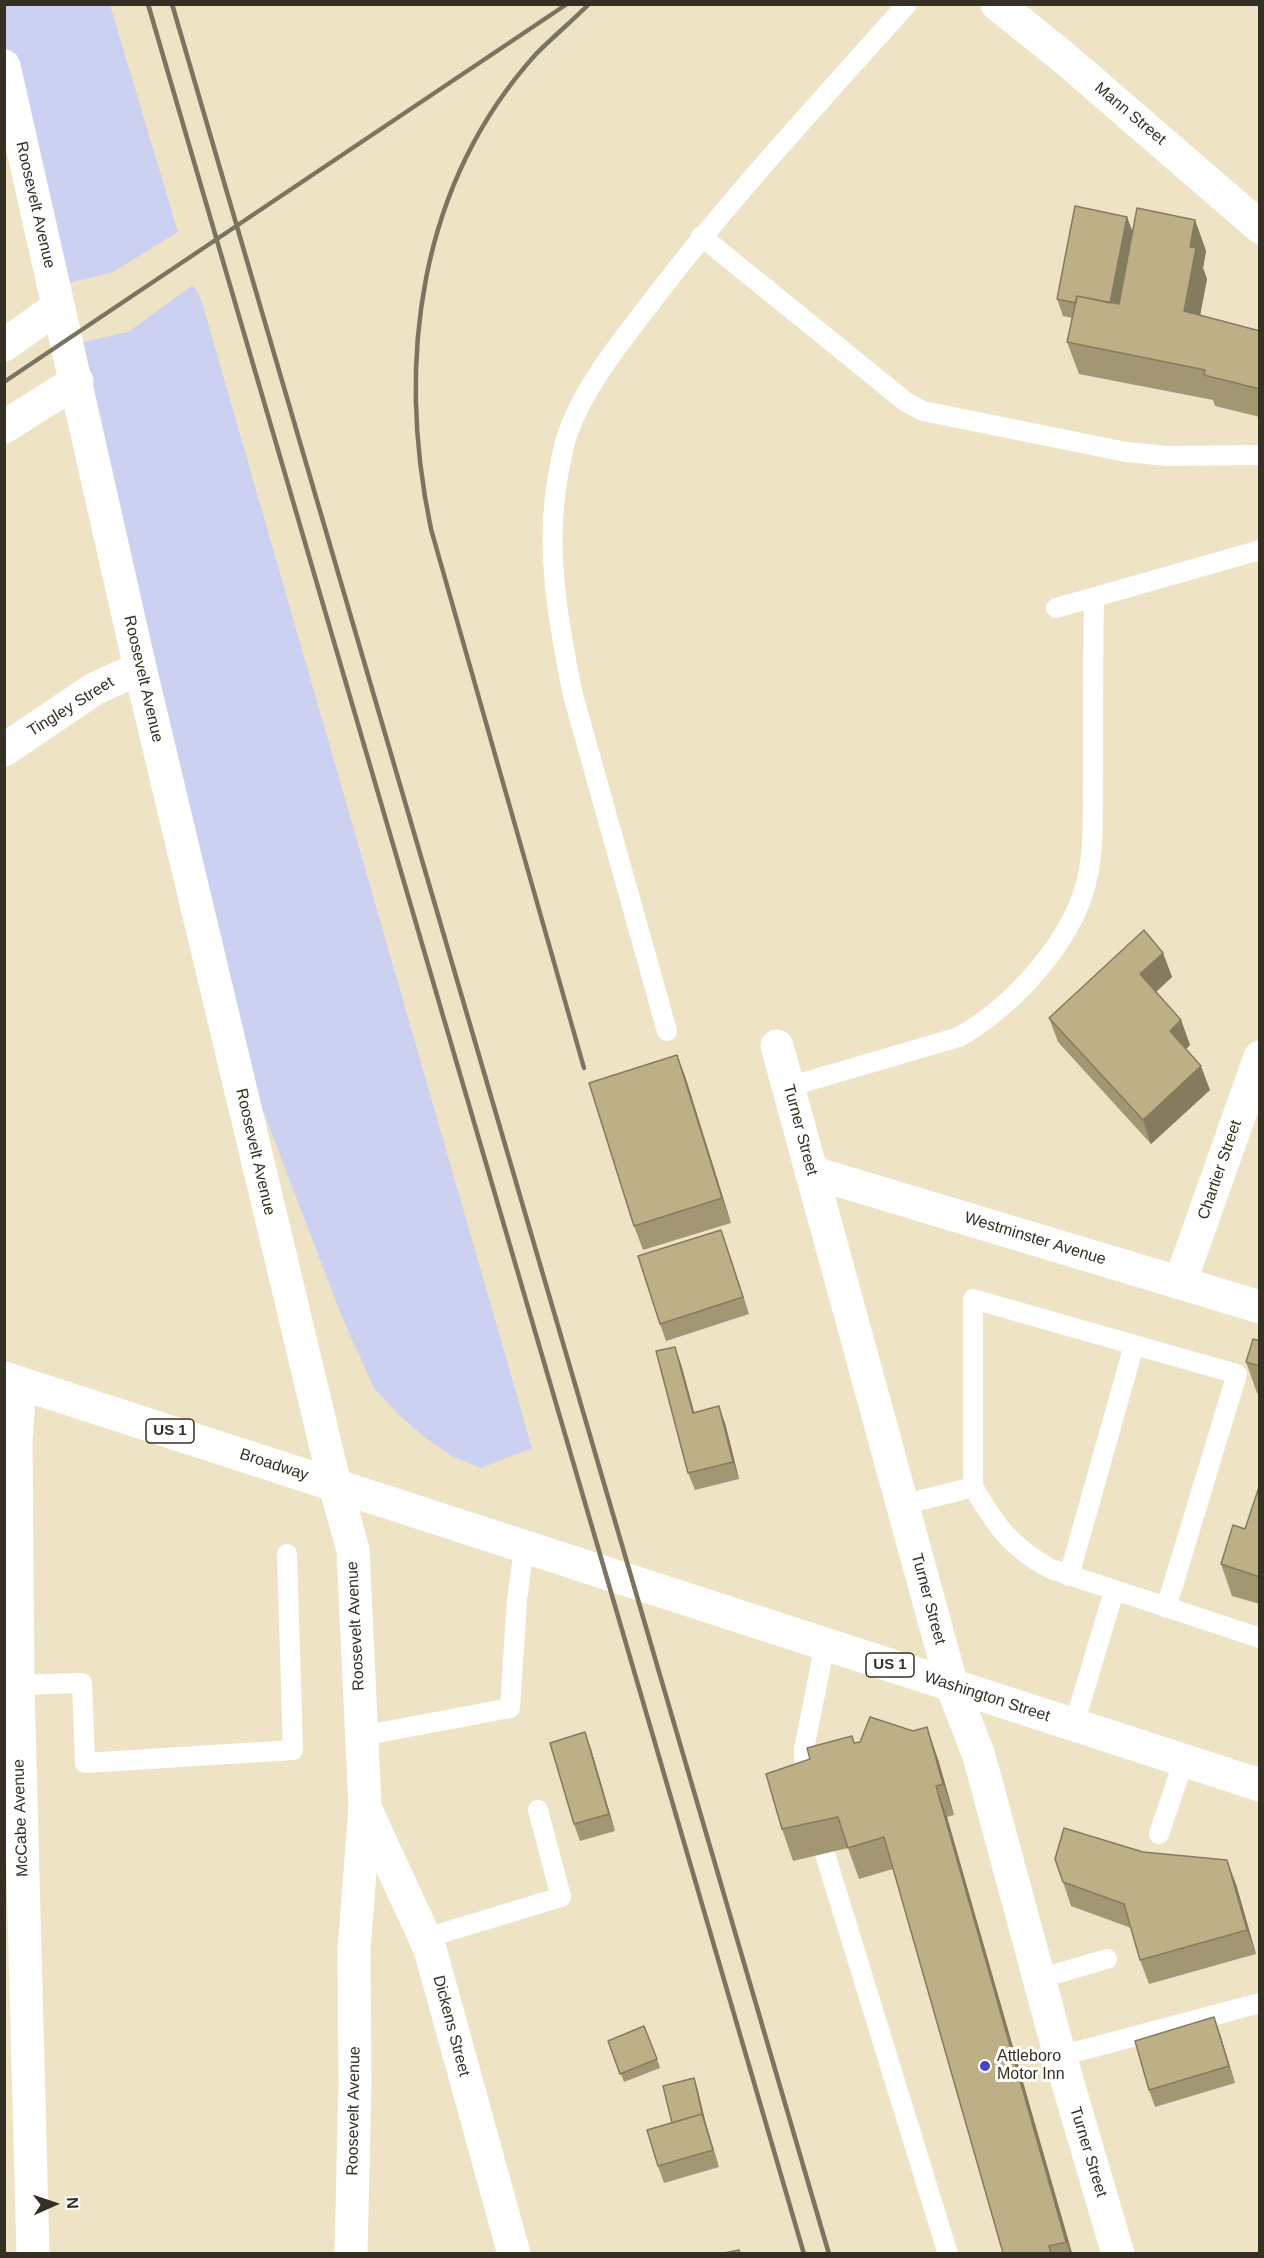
<!DOCTYPE html>
<html>
<head>
<meta charset="utf-8">
<style>
  body { margin:0 }
  #map { position:relative; width:1264px; height:2258px; overflow:hidden; background:#eee3c4; font-family:Helvetica,sans-serif }
  canvas { display:block }
  .frame { position:absolute; inset:0; border:6px solid #353024; pointer-events:none }
  .north { position:absolute; left:24px; top:2174px; width:60px; height:60px; -webkit-text-stroke:4px #fff; paint-order:stroke; rotate:87deg; font-size:16px; font-weight:700; line-height:24px; text-align:center; color:#353024 }
  .north::after { content:''; display:block; margin:auto; width:21px; height:27px; background:#353024; clip-path:polygon(50% 0,100% 100%,50% 72%,0 100%) }
</style>
</head>
<body>
<div id="map">
<canvas width="1264" height="2258"></canvas>
<div class="frame"></div>
<div class="north">N</div>
</div>
<script>
const ctx = document.querySelector('canvas').getContext('2d');
ctx.lineJoin = 'round';
function fill(path, color) {
  ctx.fillStyle = color;
  ctx.fill(path, 'evenodd');
}
function stroke(path, color, width, dash) {
  ctx.strokeStyle = color;
  ctx.lineWidth = width;
  ctx.lineCap = dash ? 'butt' : 'round';
  ctx.setLineDash(dash || []);
  ctx.stroke(path);
}
function write(font, color, halo, rows, align = 'center') {
  ctx.font = font + ' Helvetica,sans-serif';
  ctx.lineWidth = 6;
  ctx.setLineDash([]);
  ctx.textBaseline = 'middle';
  ctx.strokeStyle = halo;
  ctx.fillStyle = color;
  for (const [text, x, y, turn = 0] of rows) {
    ctx.save();
    ctx.translate(x, y);
    ctx.rotate((+turn || 0) * Math.PI / 180);
    ctx.textAlign = isNaN(turn) ? turn : align;
    if (halo) ctx.strokeText(text, 0, 0);
    ctx.fillText(text, 0, 0);
    ctx.restore();
  }
}
fill(new Path2D(`
  M4,5H110L178,232L113,272L44,289L5,143Z
  M193,285L201,299L532,1448L481,1468L452,1456L428,1440L400,1416L374,1388L342,1317L188,915L65,346L128,332Z`), '#ccd1f2');
stroke(new Path2D(`
  M701,236L906,402L923,411L1126,452L1167,456L1260,455
  M1056,608L1260,550
  M667,1031L573,695C557,617 543,539 561,461C563,451 565,439 569,430C587,382 622,341 652,301C731,197 820,102 907,4
  M788,1087L959,1037C1010,1008 1064,950 1083,894C1096,855 1092,812 1093,772C1093,713 1093,655 1094,597
  M973,1487V1299L1237,1374L1166,1608
  M902,1505L973,1487C995,1524 1011,1548 1051,1569L1260,1638
  M1069,1576L1134,1345
  M18,1685L82,1683L85,1763L293,1750L287,1554
  M1074,1725L1114,1591
  M361,1736L510,1708L517,1600L524,1548
  M805,1787L804,1749L825,1644
  M1159,1834L1184,1760
  M825,1854L948,2254
  M426,1938L561,1897L538,1810
  M1038,1979L1107,1959
  M1060,2056L1260,2003`), '#fff', 20);
stroke(new Path2D(`
  M997,4L1062,56L1260,227
  M4,750L94,689L140,668
  M777,1046L952,1686L979,1756L1060,2056L1118,2254
  M811,1172L1260,1307
  M1180,1283L1260,1057
  M20,1383L16,1440L18,1685L33,2254
  M335,1485L353,1550L365,1807L354,1950L355,2083L351,2254
  M366,1810L430,1949L514,2254`), '#fff', 33);
stroke(new Path2D(`
  M4,66L140,668L335,1485
  M4,345L58,307
  M4,427L77,381`), '#fff', 33);
stroke(new Path2D(`
  M4,1378L1260,1785`), '#fff', 33);
stroke(new Path2D(`
  M148,4L804,2254
  M172,4L829,2254
  M4,382L567,4
  M584,1068L431,529C396,362 418,185 536,54C553,37 572,21 589,4`), '#7b7460', 4.5);
fill(new Path2D(`
  M1127,217L1133,232L1195,220L1206,251L1203,268L1207,279L1200,315L1260,331V417L1215,406L1213,400L1079,374L1067,342L1072,318L1063,316L1057,299Z
  M1163,953L1172,977L1156,992L1181,1020L1190,1045L1186,1049L1210,1090L1151,1144L1058,1042L1049,1018Z
  M677,1055L686,1079L731,1223L643,1250L634,1226Z
  M727,1247L749,1314L666,1341L660,1324Z
  M1260,1341V1394L1257,1393L1246,1362Z
  M681,1364L694,1412L725,1423L739,1479L695,1490L688,1473Z
  M1260,1484V1604L1232,1596L1221,1564L1245,1529Z
  M855,1743L938,1759L954,1815L947,1817L1072,2253H1003L893,1869L859,1879L848,1848L793,1861L782,1829Z
  M591,1749L615,1831L580,1841L574,1824Z
  M1063,1882L1236,1884L1256,1954L1149,1984L1140,1960L1131,1928L1071,1906Z
  M1220,2034L1235,2083L1155,2107L1149,2090Z
  M608,2041L657,2059L660,2068L624,2082Z
  M694,2078L697,2087L706,2124L719,2167L664,2183L658,2166L672,2123Z`), '#a39773');
fill(new Path2D(`
  M1127,217L1133,234L1115,326L1109,309Z
  M1195,220L1206,251L1203,268L1207,279L1195,342L1184,311L1190,247Z
  M1163,953L1172,977L1148,999L1140,974Z
  M1181,1020L1190,1045L1178,1056L1170,1031Z
  M677,1055L686,1079L731,1223L722,1198Z
  M1201,1066L1210,1090L1151,1144L1143,1120Z
  M721,1230L727,1247L749,1314L743,1297Z
  M675,1347L681,1364L699,1430L693,1413Z
  M719,1406L725,1423L739,1479L733,1462Z
  M927,1727L938,1759L954,1815L943,1784Z
  M585,1732L591,1749L615,1831L609,1814Z
  M936,1786L947,1817L1072,2253H1070L1066,2242Z
  M1227,1860L1236,1884L1256,1954L1247,1930Z
  M1214,2017L1220,2034L1235,2083L1229,2066Z
  M694,2078L697,2087L706,2124L719,2167L704,2120Z`), '#857b5e');
const building = new Path2D(`
  M1075,206L1127,217L1110,303L1077,296L1076,303L1057,299Z
  M1137,208L1195,220L1190,247L1196,248L1184,311L1260,331V389L1204,375L1205,370L1067,342L1077,296L1119,304Z
  M1144,930L1163,953L1140,974L1181,1020L1170,1031L1201,1066L1143,1120L1049,1018Z
  M677,1055L722,1198L634,1226L589,1083Z
  M721,1230L743,1297L660,1324L638,1256Z
  M1253,1339L1260,1341V1366L1246,1362Z
  M675,1347L693,1413L719,1406L733,1462L688,1473L656,1351Z
  M1260,1484V1577L1221,1564L1233,1525L1245,1529Z
  M870,1717L913,1731L927,1727L943,1784L936,1786L1066,2242L1049,2246L1051,2253H1003L884,1837L848,1848L838,1817L782,1829L766,1774L810,1759L807,1748L852,1736L854,1743L860,1742Z
  M585,1732L609,1814L574,1824L550,1743Z
  M1064,1828L1143,1852L1227,1860L1247,1930L1140,1960L1124,1904L1063,1882L1055,1859Z
  M1214,2017L1229,2066L1149,2090L1135,2041Z
  M644,2026L657,2059L620,2074L608,2041Z
  M694,2078L703,2117L702,2114L672,2123L663,2086Z
  M702,2114L713,2150L658,2166L647,2130Z
  M739,2250L740,2253H724Z`);
fill(building, '#beb086');
stroke(building, '#857b5e', 1.5);
for (const [x, y, r, color] of [
  [985,2066,6,"#4945bb"]
]) {
  const dot = new Path2D();
  dot.arc(x, y, r, 0, 2 * Math.PI);
  ctx.fillStyle = color;
  ctx.fill(dot);
  stroke(dot, '#fff', 2);
}
for (const [x, y, w] of [
  [170,1431,48],
  [890,1665,48]
]) {
  const box = new Path2D();
  box.roundRect(x - w / 2, y - 12, w, 24, 4.5);
  ctx.fillStyle = '#fff';
  ctx.fill(box);
  stroke(box, '#353024', 1.5);
}
write('bold 15px', '#353024', null, [
  ["US 1",170,1431],
  ["US 1",890,1665]
]);
write('16px', '#353024', '#fff', [
  ["Mann Street",1130,114,40],
  ["Roosevelt Avenue",35,205,77],
  ["Roosevelt Avenue",143,679,77],
  ["Tingley Street",71,707,-32],
  ["Turner Street",800,1130,75],
  ["Roosevelt Avenue",255,1152,77],
  ["Chartier Street",1220,1170,-71],
  ["Westminster Avenue",1035,1239,17],
  ["Broadway",274,1465,18],
  ["Turner Street",928,1599,75],
  ["Roosevelt Avenue",356,1626,-93],
  ["Washington Street",987,1697,18],
  ["McCabe Avenue",21,1818,-92],
  ["Dickens Street",451,2026,75],
  ["Roosevelt Avenue",354,2111,-89],
  ["Turner Street",1088,2152,73]
]);
write('16px', '#353024', '#fff', [
  ["Attleboro",997,2057],
  ["Motor Inn",997,2075]
], 'left');
</script>
</body>
</html>
